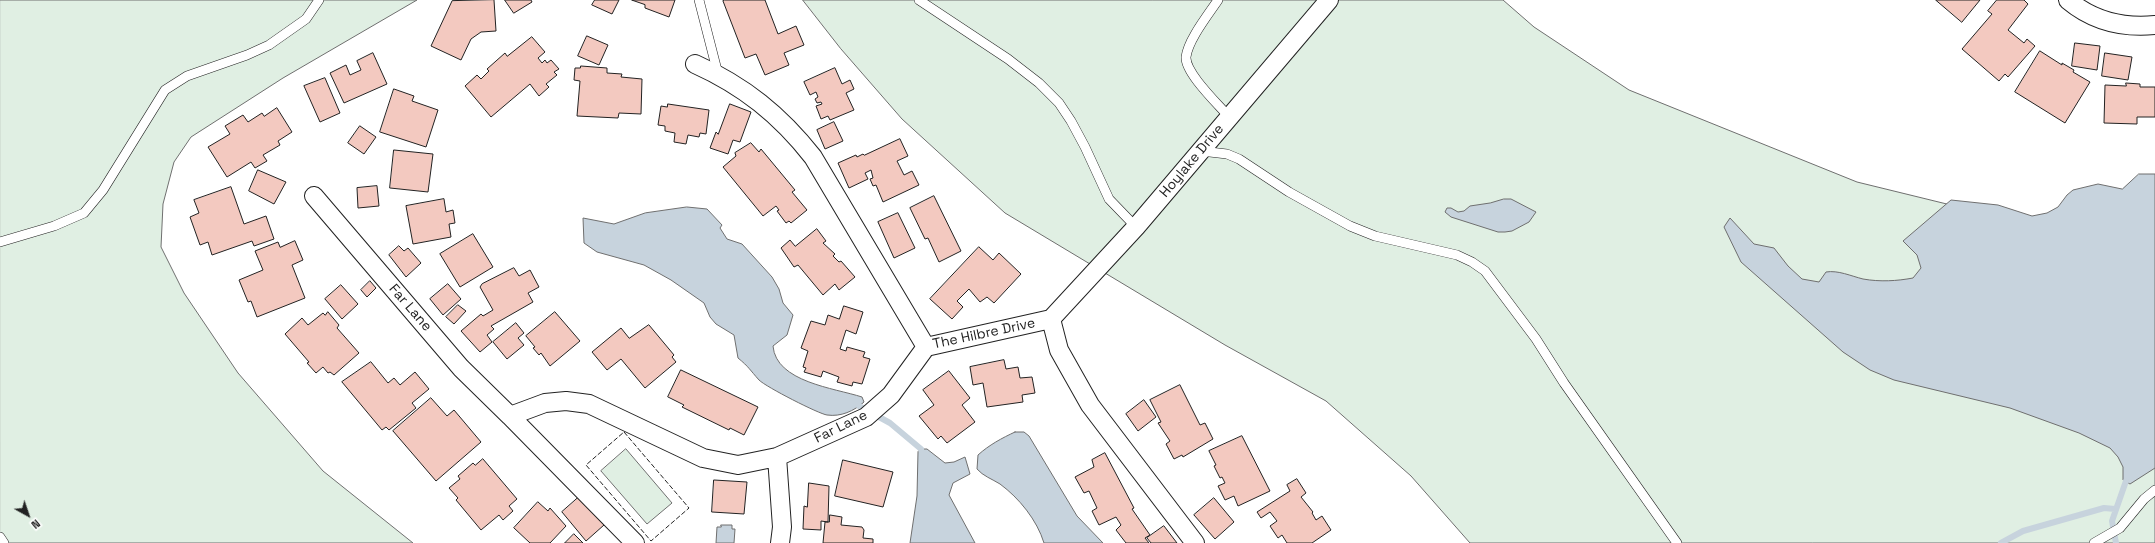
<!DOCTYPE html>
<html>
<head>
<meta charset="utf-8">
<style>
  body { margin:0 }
  #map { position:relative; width:2155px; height:543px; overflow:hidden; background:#fff; font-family:"Space Grotesk",sans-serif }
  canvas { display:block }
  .north { position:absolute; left:8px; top:495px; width:40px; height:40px; -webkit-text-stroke:3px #fff; paint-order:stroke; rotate:140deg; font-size:11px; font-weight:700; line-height:16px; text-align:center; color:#222 }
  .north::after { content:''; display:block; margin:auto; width:14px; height:18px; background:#222; clip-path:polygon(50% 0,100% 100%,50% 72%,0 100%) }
</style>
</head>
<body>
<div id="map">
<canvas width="2155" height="543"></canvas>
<div class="north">N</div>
</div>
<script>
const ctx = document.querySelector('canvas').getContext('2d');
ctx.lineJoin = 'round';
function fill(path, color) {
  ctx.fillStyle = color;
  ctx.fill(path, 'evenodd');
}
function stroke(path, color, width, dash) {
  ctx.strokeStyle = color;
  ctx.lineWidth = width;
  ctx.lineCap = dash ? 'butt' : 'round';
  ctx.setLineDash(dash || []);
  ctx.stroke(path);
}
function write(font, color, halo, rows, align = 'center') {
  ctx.font = font + ' "Space Grotesk",sans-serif';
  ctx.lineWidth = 3;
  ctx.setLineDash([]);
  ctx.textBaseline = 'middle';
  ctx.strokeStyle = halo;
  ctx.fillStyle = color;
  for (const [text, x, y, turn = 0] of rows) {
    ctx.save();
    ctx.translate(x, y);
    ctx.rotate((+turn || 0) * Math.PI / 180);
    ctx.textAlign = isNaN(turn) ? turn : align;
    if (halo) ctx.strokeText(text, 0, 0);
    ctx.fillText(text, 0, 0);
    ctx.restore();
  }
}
const green = new Path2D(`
  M0,0H417L283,78L191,137L174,162L163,204L161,247L184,293L238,373L323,471L413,543H0Z
  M803,0H1503L1534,27L1629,90L1857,182L2155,255V543H1470L1411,476L1326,401L1225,345L1005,213L902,119L841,49Z
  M626,449L672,503L647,524L601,471Z`);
fill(green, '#e0efe3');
stroke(green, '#6f6f6f', 1);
const water = new Path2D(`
  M2139,174H2155V468L2130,484L2123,480V467L2118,457L2110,448L2079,433L2010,408L1894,380L1870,370L1843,352L1741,262L1724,227L1730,218L1754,244L1774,248L1788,266L1802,279L1819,282L1826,272C1838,270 1851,276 1863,279C1880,282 1897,281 1913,278L1921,268L1917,255L1903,241L1951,200L1998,205L2032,216L2047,213L2058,207L2067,195L2073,190L2098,184L2122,189Z
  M1504,199H1511L1536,212L1529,222L1512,231L1505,232H1498L1451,217L1445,212L1447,208H1451L1458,212L1464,211L1470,206L1490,203Z
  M687,207L707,209L722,225L720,228L727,239L742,244L772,277L779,289L783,303L793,315L787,335L773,346C776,382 834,388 862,397L864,402C854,411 841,417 827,415C819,414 766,387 759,380C750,370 749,367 738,358L734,335L716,324L710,317L704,303L671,280L644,265L597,252L584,243L583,218L614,224L645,213Z
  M1015,432H1024L1029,436L1077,516L1103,543H1044C1037,520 1019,498 1000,484C992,479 983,476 977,469L978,455C989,445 1002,438 1015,432Z
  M921,449H927L945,463L954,462L965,457L970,474L953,483L949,495L975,543H910L917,496L918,452Z
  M721,525H732V529H735L734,543H716L717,527H721Z`);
fill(water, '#c7d3dd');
stroke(water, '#6f6f6f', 1);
stroke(new Path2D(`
  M859,406L890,423L921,449
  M2001,543L2023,531L2104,508L2115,509
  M2116,543L2112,521L2126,481`), '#c7d3dd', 6);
const building = new Path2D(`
  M494,0L496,31L481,32L471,39L461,60L431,46L452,1Z
  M505,0H531L532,2L514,13Z
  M595,0H619L612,14L592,5Z
  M632,0H675L669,17L645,8V5Z
  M725,0H765L778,34L796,26L804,45L784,53L789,65L765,75L756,54L745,58L723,1Z
  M1936,0H1980L1962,22Z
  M1997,0H2024L2028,4L2008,30L2024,43L2027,39L2035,46L2008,77L2005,74L1999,81L1962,49L1992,14L1988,11Z
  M587,36L608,45L599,65L578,56Z
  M532,37L545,52L538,58L542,63L545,60L547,63L551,60L559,69L554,72L557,75L546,84L549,87L539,96L530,84L491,117L465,86L477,75L481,79L489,71L487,69L505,53L507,56Z
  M2075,43L2100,46L2097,70L2072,66Z
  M2040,51L2062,65V63L2074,70L2073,72L2090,82L2065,123L2015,92Z
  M373,53L387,84L344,103L330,73L346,65L350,75L361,70L357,61Z
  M2105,53L2132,57L2128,80L2102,76Z
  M581,66L607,68V73L622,74L621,77L642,79L641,114L619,113L618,118L577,116L580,81L574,80L575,68H580Z
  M835,68L842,84L850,80L854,89L846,93L854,110L830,120L828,116L821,119L816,106L822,104L821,102L817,103L815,99L818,97L816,92L810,95L804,82Z
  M325,78L340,113L320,122L304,86Z
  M2126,83L2140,84V87H2155V117H2137V124L2104,123L2105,85L2126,86Z
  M394,89L414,96L412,101L438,110L426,147L380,132Z
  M668,104L709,110L706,134L700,133L699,137L688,135L686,144L674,142L675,133L665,131V126L658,125L661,106L667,107Z
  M730,104L751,112L740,142L733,140L728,154L710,148L716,132L718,134Z
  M277,108L292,132L278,141L280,145L263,155L267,161L255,168L251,162L227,177L208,147L230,134L225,126L243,115L248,122L262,113L264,116Z
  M834,122L843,141L825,149L817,130Z
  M360,126L376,137L364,154L348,143Z
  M900,139L908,156L897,161L904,175L912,171L919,185L883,202L876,185L873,186L870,179L873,178L871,170L865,173L868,179L849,188L838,163L856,155L857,157L863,154L864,155Z
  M751,143L759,152L761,149L795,190L792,192L807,210L791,223L789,221L786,223L777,211L779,210L776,206L763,216L723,167L736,156L735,153Z
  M394,150L433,154L428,192L390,188Z
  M258,170L286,182L274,204L249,191Z
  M377,186L379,206L358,208L357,188Z
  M231,187L244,224L266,216L274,239L254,246L252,241L212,255L208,242L200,245L190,217L199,213L194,200Z
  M934,196L961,251L939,262L928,238L925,239L910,208Z
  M444,199L446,212L453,210L455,223L449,224L451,237L413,244L406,206Z
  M898,213L915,248L894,258L878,222Z
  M817,229L826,241L823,243L835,254L833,256L839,262L841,261L855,277L839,290L835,284L823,295L798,265L794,267L781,248L790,240L795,246Z
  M473,234L493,267L460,287L440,254Z
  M295,241L303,260L292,265L305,298L257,317L251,301L248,302L239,280L263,270L255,251L278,242L280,247Z
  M399,246L404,251L408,248L421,263L406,277L389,255Z
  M979,247L993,260L999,253L1021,274L994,303L987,297L980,302L969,289L957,301L963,307L952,319L930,299Z
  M514,268L519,276L530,270L539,287L528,293L533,302L491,326L494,329L487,335L492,342L480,352L461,331L481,314L483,316L493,310L480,287L482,284Z
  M370,281L376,288L367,297L361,290Z
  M448,284L461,299L443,315L430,299Z
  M341,285L358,304L342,319L325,299Z
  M458,305L466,311L454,324L446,317Z
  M844,306L863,312L856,334L846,330L840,349L846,351L847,347L865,352L863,357L870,359L862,384L853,382L852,386L837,382L839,377L823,371L821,377L804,372L806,368L803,367L808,351L801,348L811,321L825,325L828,315L839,319Z
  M328,312L339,325L337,328L359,353L334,375L330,372L328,373L323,367L316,373L307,363L309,362L285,334L302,318L308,325L323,313L325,315Z
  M555,312L580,341L550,366L541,353L539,355L533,348L535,347L526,336Z
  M516,323L524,333L518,338L524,345L507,359L493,342Z
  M649,325L674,355L672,357L676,362L645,388L621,359L607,370L592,352L621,328L629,338Z
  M1004,360L1006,369L1018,367L1020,378L1032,377L1035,393L1022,395L1023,402L987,407L983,383L973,385L970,367Z
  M371,362L388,383L394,378L400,385L415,372L429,389L412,403L416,408L389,430L386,427L382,430L342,382Z
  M681,370L758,407L744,435L730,428L729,430L682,407L684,405L668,397Z
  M949,371L970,398L962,405L975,422L947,443L941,436L938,439L919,416L934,405L923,390Z
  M1180,385L1200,425L1205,423L1213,439L1183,457L1182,455L1174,459L1166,444L1170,441L1158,423L1161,422L1150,400Z
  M431,398L447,416L454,410L481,442L436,481L393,431Z
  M1144,400L1156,417L1138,431L1126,414Z
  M1242,436L1270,491L1238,506L1234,496L1225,500L1218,486L1225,483L1222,477L1220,478L1214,466L1216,465L1209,451Z
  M1105,453L1134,508L1132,509L1150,535L1145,538L1149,543H1126L1116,530L1121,525L1116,517L1099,525L1092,511L1097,508L1089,491L1084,493L1075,477L1094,467L1092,460Z
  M483,459L517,499L509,506L513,511L503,520L499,515L481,530L456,500L458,498L449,488L460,479L458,476L473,463L475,465Z
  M843,460L893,472L883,507L835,496Z
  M1297,479L1306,493L1301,497L1313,512L1312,513L1316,520L1322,516L1331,530L1312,543H1287L1282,535L1278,538L1270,526L1277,521L1270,512L1261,518L1257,512L1290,491L1287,485Z
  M714,480L747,482L744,514L712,512Z
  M809,483L829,486L828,522L821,521V530L803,529L804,506L807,507Z
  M579,497L604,525L586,541L562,512Z
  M1214,498L1234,522L1215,539L1194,515Z
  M538,502L548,511L550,508L566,526L550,543H530L514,528Z
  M830,515L842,517L841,525L862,527L864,530L863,538L873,539V543H823L825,522H829Z
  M1164,526L1177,543H1151L1147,538Z
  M574,534L583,543H565Z`);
fill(building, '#f3c9c0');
stroke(building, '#222', 1);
const service = new Path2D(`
  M699,0L718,74
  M919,0L1008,59L1039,83L1059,103L1071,121L1085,147L1109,199L1136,227
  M1218,0C1208,15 1188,40 1186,57C1185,73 1219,105 1229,117
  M1201,151L1227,154L1239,159L1289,192L1350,226L1375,236L1457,255L1472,262L1485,271L1536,339L1564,383L1677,543
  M0,242L54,226L84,213L103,190L165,90L187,76L247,55L269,45L306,19L319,0
  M0,537L4,543
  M2094,543L2120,528L2144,499L2155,490`);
const minor = new Path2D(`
  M2068,0C2093,21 2124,28 2155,25
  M695,64C744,86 780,115 813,157L926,347L1051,319
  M314,196L461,368L510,416L545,403L566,401L589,404L703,458L738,465L777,457L866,417L891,395L926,347
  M1051,319L1136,227L1329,0
  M1051,319L1059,350L1090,405L1195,543
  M510,416L635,543
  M777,457L782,527L780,543`);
stroke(service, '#222', 10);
stroke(minor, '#222', 20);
stroke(service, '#fff', 9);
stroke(minor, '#fff', 18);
stroke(new Path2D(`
  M624,432L689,508L651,541L586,465Z`), '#222', 1, [5, 2]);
write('14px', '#222', '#fff', [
  ["Hoylake Drive",1192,161,-50],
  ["Far Lane",410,308,49],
  ["The Hilbre Drive",984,334,-12],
  ["Far Lane",841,427,-26]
]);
</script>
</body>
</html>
